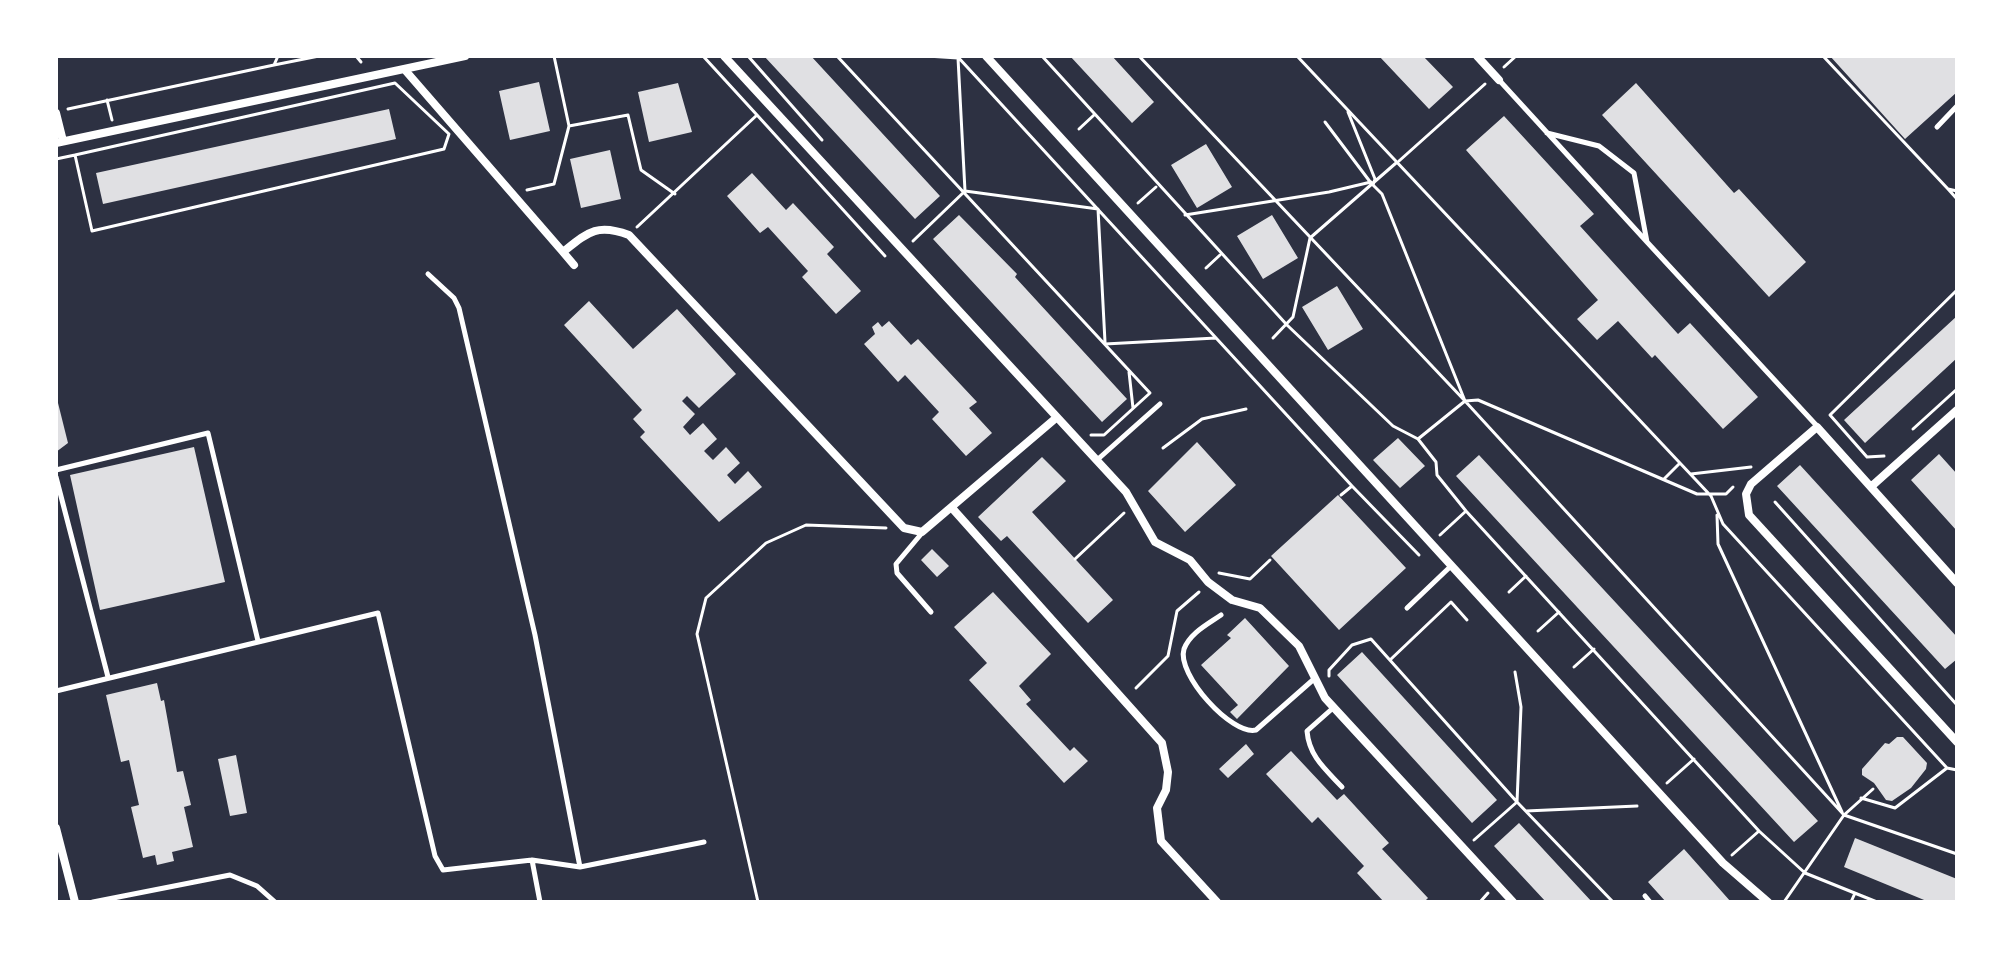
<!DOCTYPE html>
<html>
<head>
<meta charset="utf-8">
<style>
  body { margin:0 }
  #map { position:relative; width:2013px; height:958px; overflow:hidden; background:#2d3142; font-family:"DM Sans",sans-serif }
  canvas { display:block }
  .frame { position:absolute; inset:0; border:58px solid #fff; pointer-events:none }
</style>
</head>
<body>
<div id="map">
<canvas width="2013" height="958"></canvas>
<div class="frame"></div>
</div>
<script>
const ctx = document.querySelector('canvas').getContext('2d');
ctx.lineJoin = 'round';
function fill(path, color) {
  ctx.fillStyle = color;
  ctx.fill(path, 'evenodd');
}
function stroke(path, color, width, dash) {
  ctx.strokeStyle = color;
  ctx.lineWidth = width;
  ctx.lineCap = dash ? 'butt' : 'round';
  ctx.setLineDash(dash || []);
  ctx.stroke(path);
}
fill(new Path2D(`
  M764,56H811L940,196L915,219Z
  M1070,56H1112L1154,102L1132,123Z
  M1379,56H1423L1453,87L1429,109Z
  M1830,56H1957V92L1905,139Z
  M539,82L550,131L510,140L499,91Z
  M678,83L692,132L649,142L638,92Z
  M1636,83L1734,193L1739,189L1806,262L1769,297L1602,115Z
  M389,109L396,139L103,204L96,173Z
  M1504,116L1594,214L1580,226L1678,334L1690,323L1758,397L1723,429L1655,355L1652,358L1618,321L1597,340L1577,319L1598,300L1466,150Z
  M1206,144L1232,187L1197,208L1171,165Z
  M610,150L621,199L581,208L570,159Z
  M752,173L786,210L793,203L834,247L827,254L861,291L836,314L802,277L808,271L768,227L760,233L727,196Z
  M959,215L1017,274L1015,277L1127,399L1102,422L933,239Z
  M1272,215L1298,258L1263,279L1237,236Z
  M1337,286L1363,329L1328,350L1302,307Z
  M589,301L633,349L677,309L736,374L699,408L687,396L682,401L695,414L683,427L690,435L703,423L717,439L704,451L713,460L726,447L740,463L727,475L735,484L748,471L762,487L719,522L640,437L645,432L633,419L642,410L564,325Z
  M1957,316V358L1865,443L1844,420Z
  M889,321L911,345L918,339L977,402L969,408L992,433L966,456L932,419L939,412L905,375L898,382L864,344L875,334L872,327L878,322L882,327Z
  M56,395L68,443L56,452Z
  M1398,438L1425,466L1400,488L1373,460Z
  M1197,442L1236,485L1185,532L1148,491Z
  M194,447L225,582L100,610L70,475Z
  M1939,454L1957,474V531L1911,480Z
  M1479,455L1818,821L1794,842L1456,476Z
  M1042,457L1066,481L1032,512L1113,600L1088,623L1007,536L1001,541L978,517Z
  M1800,465L1957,637V659L1945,669L1777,486Z
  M1338,495L1406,568L1339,630L1271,556Z
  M932,549L949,566L937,577L921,560Z
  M993,592L1051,654L1019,686L1031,700L1026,704L1070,751L1074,747L1088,761L1064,783L969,680L987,663L954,627Z
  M1245,618L1289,666L1237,719L1230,712L1238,705L1201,665L1231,638L1227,635Z
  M1362,652L1497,800L1472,823L1337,675Z
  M157,683L161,701L164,700L177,772L183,771L191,805L184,807L193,847L172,852L174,861L157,865L155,855L143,858L131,807L139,805L129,760L121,762L106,695Z
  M1897,737H1903L1927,763L1926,769L1911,788L1892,801L1886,800L1874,783L1862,775V769L1885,743L1889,744Z
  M1246,744L1254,754L1228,778L1219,769Z
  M1291,751L1337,800L1344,794L1389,843L1382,849L1428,898L1424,902H1384L1357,873L1364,866L1318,817L1312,823L1266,774Z
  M236,755L247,813L230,816L218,759Z
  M1519,823L1592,902H1546L1494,846Z
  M1855,838L1957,879V902H1929L1844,867Z
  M1684,849L1731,902H1666L1648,882Z`), '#e0e0e3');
stroke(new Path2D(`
  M356,56L361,62
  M554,56L569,126L628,115L641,170L675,194
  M703,56L757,115
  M748,56L822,140
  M837,56L1150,393L1104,435H1091
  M927,56L958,58L965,191L1098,209L1105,342
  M957,56L1352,486
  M1042,56L1287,325L1393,426L1418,439L1436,462L1437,475L1466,511L1759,831L1805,873L1877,902
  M1139,56L1465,401L1844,815
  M1297,56L1711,496L1723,524L1947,768L1957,770
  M1823,56L1948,189
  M274,65L319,56
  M1504,67L1516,56
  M395,83L449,134L444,149L92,231L75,155Z
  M107,100L112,120
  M68,109L274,65L278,56
  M1348,112L1375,179L1373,185L1382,194L1465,401L1478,400L1697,494H1726L1733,487
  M1325,122L1371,183
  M1079,129L1094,115
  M56,159L75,155
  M1399,161L1485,84
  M527,190L554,184L569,126
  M1957,191L1948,189L1957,199
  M1138,203L1156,187
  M1185,215L1329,192L1371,182
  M637,227L757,115L885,256
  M913,241L965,191
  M1206,268L1220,255
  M1273,338L1293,317L1310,238L1396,163
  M1105,344L1216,338
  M1129,372L1133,408
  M1913,429L1957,389
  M1418,439L1465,401
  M1163,448L1202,419L1246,409
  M1884,456L1867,457L1830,415L1957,290
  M1691,474L1751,467
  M1664,479L1680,463
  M1341,495L1352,486L1419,555
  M1775,502L1957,705
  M1717,515L1718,544L1842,812
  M1440,535L1466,511
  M1075,559L1124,513
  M1219,573L1250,579L1270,560
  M1509,592L1526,576
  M1538,631L1559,612
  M1390,660L1451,602L1467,620
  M1574,667L1594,649
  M1329,676V670L1352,645L1371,639L1517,802L1613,902
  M1136,688L1168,656L1177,611L1199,592
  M1667,783L1694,759
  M1861,798L1895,808L1947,768
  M1526,811L1637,806
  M1844,815L1873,789
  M1474,840L1517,802L1521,707L1515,672
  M1732,855L1759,831
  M758,902L697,634L706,598L766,543L806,525L886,528
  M1480,902L1488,893
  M1784,902L1844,815L1957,854
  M1851,902L1855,893`), '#fff', 3);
stroke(new Path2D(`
  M1499,80L1647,242L1634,173L1599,146L1547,133
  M1937,127L1957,106
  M1647,242L1817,426
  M428,274L454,298L459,308L535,635L580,867
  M1097,460L1160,404
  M56,470L208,433L258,641
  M56,477L108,677
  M922,533L896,564L897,573L931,612
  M1407,608L1451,566
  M1221,615C1208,624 1190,633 1184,649C1176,674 1232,736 1256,730L1314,679
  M56,691L378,613L435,856L443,870L532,860L580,867L704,842
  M1333,708L1307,731C1309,756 1325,769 1342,787
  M532,860L540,902
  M1645,896L1650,902
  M93,902L230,875L257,886L275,902`), '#fff', 5);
stroke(new Path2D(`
  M724,56L1126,492L1155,542L1190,560L1208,582L1232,600L1260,608L1299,646L1325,698L1513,902
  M986,56L1723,863L1768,902
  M1477,56L1499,80
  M405,70L563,252C588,232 597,223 629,235L904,528L922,532L1056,418
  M56,113L63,141
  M56,143L465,56
  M563,252L574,265
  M1873,485L1957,410
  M952,508L1162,743L1168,772L1166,790L1157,808L1161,841L1217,902
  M1957,583L1817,427L1751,484L1746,494L1749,515L1957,742
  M56,828L75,902`), '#fff', 8);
</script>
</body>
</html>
